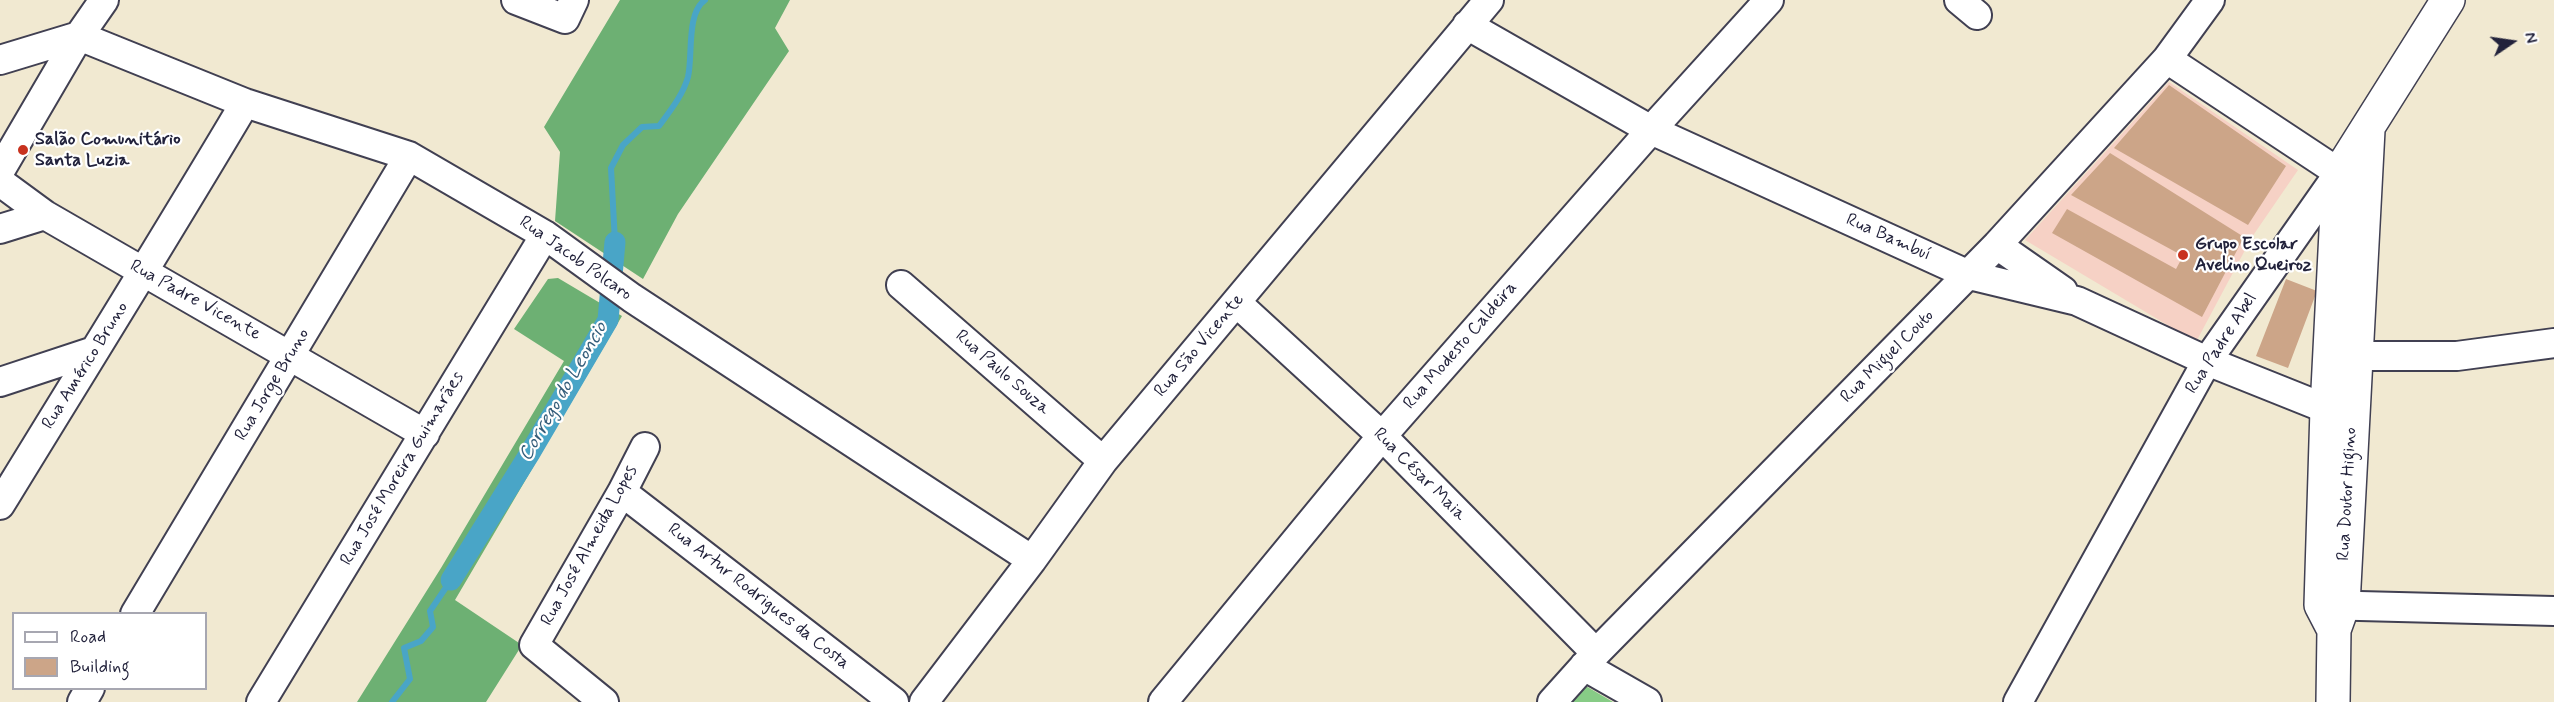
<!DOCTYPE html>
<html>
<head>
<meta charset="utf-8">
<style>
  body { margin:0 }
  #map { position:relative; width:2554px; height:702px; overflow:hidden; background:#f1e9d1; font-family:Mynerve,sans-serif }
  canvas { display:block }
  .legend { position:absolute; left:12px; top:612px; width:195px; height:78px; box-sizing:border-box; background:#fff; border:2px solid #a7a7b1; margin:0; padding:8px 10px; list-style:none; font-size:18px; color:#22223b }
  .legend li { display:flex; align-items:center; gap:12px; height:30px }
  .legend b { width:30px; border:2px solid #a7a7b1 }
  .north { position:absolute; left:2482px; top:12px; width:60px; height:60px; -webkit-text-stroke:4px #fff; paint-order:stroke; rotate:77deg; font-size:16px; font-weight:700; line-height:24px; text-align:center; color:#22223b }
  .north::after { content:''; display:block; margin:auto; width:21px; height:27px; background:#22223b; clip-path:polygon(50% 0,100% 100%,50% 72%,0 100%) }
</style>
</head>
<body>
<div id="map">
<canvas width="2554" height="702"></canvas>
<ul class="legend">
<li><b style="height:8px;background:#fff"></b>Road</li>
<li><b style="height:16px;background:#cca588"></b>Building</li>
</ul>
<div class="north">N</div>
</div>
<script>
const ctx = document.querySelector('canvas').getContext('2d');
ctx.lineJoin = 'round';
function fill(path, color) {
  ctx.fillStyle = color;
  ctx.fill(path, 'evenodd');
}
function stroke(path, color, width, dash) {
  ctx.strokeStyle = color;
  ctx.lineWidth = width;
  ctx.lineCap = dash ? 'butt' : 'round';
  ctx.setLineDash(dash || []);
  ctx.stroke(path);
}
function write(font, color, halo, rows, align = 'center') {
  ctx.font = font + ' Mynerve,sans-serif';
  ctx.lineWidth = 4.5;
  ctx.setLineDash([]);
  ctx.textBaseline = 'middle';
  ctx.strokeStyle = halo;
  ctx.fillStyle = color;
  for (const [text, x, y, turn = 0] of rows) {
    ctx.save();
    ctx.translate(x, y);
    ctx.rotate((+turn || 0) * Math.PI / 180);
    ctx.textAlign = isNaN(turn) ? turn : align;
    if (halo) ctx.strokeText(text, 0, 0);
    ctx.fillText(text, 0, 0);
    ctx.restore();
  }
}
fill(new Path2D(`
  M2169,82L2298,170L2252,237L2196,342L2025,240Z`), '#f6d1c5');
fill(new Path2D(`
  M1584,685L1613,702H1570Z`), '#87cc86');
fill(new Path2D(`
  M620,0H790L775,28L789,51L678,214L643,279L555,221L560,152L544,127Z
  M558,278L622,316L455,600L522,645L486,702H357L441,568L564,361L514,329L548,279Z`), '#6db073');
stroke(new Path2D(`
  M615,242L611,168L623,145L642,127L659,126C670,111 683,95 688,77C693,56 686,13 705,0
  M392,702L410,679L404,648L421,641L433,627L430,611L451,580`), '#49a5c7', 6);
stroke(new Path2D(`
  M451,580L530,453L608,320L615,242`), '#49a5c7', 21);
fill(new Path2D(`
  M2169,85L2286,166L2248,225L2114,148Z
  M2110,153L2244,237L2202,317L2052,233L2067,209L2176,269L2183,256L2071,195Z
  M2286,279L2317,291L2288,368L2256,356Z`), '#cca588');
const minor = new Path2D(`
  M516,0L565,19L574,0
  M1959,0L1977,15
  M1467,25L1651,130L1969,275L2077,301L2207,361L2327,409L2355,356H2457L2554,343
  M2167,59L2356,184
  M0,60L79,36L245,103L409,156L545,235L632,298L1032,560
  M0,171L79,36L104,0
  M0,182L45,215L425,434
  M0,229L45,215
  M1997,245L2063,291
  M901,285L1103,461
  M1237,303L1382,436L1596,653
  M0,382L94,351
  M622,492L894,702
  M0,505C82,371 165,238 245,103
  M2321,605L2554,611
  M135,614L409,156
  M1584,666L1647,702
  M82,702L90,688
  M261,702L545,235
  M604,702L534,645L622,492L645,447
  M924,702L1032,560L1103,461L1489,0
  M1163,702L1382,436L1651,130L1769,0
  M1552,702L1596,653L1997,245L2167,59L2210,0
  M2018,702L2207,361L2339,173`);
const major = new Path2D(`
  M2334,630L2321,605L2327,409L2339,173L2448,0
  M2333,702L2334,630L2343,605L2368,130`);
stroke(minor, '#414052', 32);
stroke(major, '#414052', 36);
stroke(minor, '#fff', 28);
stroke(major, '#fff', 33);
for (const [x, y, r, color] of [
  [23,150,6,"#c8321e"],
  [2183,255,6,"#c8321e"]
]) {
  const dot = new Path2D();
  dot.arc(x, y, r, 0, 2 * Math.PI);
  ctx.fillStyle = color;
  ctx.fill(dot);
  stroke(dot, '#fff', 2);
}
write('bold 18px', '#22223b', '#fff', [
  ["Salão Comunitário",35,140],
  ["Santa Luzia",35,161],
  ["Grupo Escolar",2195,245],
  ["Avelino Queiroz",2195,266]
], 'left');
write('18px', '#22223b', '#fff', [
  ["Rua Bambuí",1888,238,24],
  ["Rua Jacob Polcaro",575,259,35],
  ["Rua Padre Vicente",195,301,29],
  ["Rua Padre Abel",2222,344,-57],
  ["Rua São Vicente",1200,346,-50],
  ["Rua Modesto Caldeira",1461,346,-49],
  ["Rua Miguel Couto",1888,357,-45],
  ["Rua Américo Bruno",86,366,-58],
  ["Rua Paulo Souza",1002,373,41],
  ["Rua Jorge Bruno",273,385,-59],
  ["Rua José Moreira Guimarães",403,469,-59],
  ["Rua César Maia",1419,475,45],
  ["Rua Doutor Higino",2348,494,-87],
  ["Rua José Almeida Lopes",590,546,-61],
  ["Rua Artur Rodrigues da Costa",758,597,38]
]);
write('italic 20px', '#345d7a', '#fff', [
  ["Corrego do Leoncio",564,392,-60]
]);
</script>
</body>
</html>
